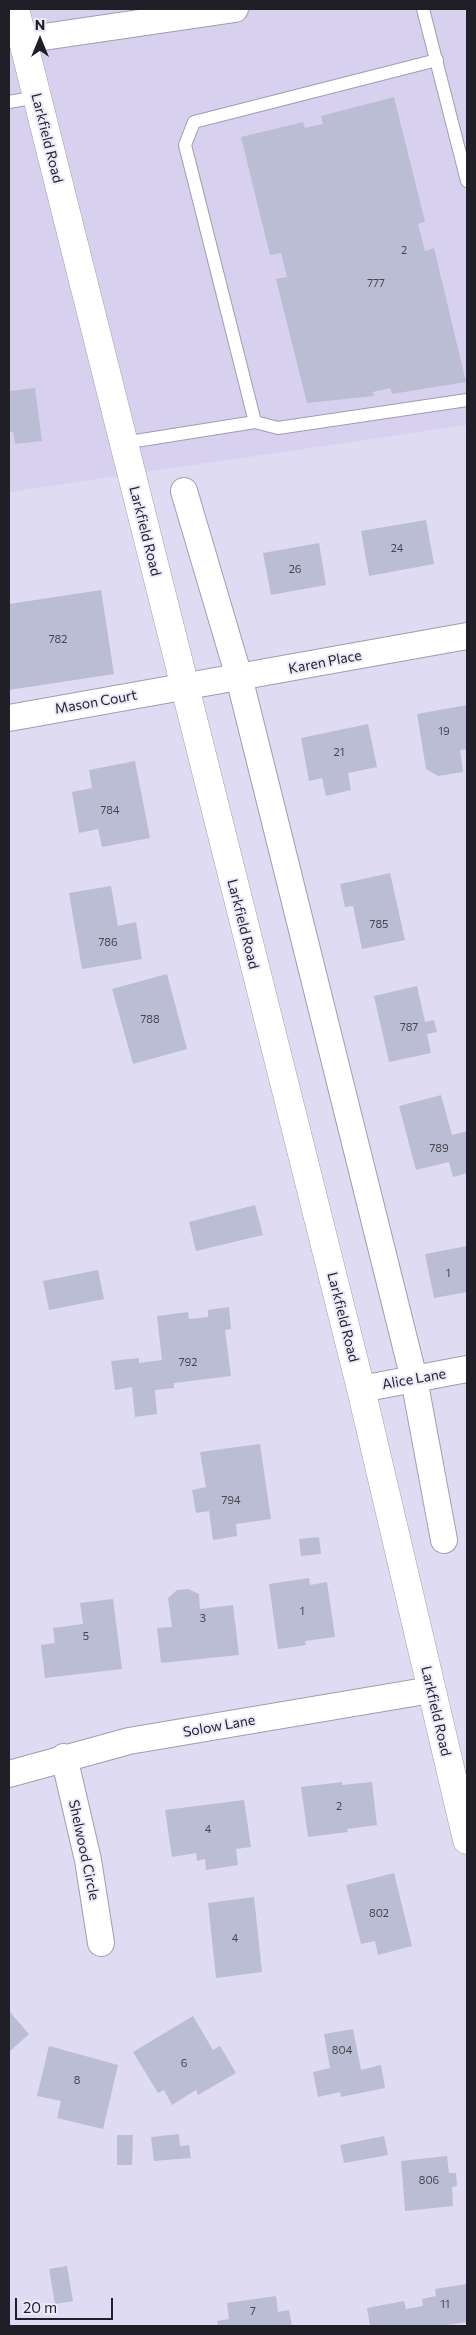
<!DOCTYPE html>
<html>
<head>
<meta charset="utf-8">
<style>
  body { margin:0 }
  #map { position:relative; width:476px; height:2335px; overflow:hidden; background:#dfdbf2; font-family:Commissioner,sans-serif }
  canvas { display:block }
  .frame { position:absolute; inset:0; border:10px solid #201e26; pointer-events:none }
  .north { position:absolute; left:15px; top:15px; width:50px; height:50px; -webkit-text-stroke:4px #ece9fb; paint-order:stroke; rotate:0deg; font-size:14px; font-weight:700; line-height:20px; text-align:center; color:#201e26 }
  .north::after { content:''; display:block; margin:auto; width:18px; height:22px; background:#201e26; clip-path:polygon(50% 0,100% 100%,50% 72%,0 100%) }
  .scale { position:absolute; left:15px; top:2298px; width:98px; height:22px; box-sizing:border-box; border:2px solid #201e26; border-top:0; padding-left:6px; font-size:15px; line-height:18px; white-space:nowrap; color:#201e26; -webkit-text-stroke:4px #ece9fb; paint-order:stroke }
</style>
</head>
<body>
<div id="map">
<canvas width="476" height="2335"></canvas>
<div class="frame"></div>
<div class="north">N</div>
<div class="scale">20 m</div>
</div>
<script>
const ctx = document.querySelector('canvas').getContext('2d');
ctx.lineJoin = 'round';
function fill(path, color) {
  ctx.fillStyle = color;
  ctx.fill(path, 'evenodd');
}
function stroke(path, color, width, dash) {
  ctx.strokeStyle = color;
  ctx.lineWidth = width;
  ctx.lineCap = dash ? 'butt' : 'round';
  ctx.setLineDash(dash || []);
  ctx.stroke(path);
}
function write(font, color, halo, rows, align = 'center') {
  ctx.font = font + ' Commissioner,sans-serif';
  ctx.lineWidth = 4;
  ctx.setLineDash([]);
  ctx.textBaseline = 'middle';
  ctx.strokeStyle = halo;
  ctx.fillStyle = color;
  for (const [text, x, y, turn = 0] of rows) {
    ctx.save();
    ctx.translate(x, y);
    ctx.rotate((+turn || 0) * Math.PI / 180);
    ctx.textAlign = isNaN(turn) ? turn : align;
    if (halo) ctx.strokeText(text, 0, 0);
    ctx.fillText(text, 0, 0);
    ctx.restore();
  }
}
fill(new Path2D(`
  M9,9H467V425L9,492Z`), '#d7d1ef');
fill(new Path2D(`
  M394,97L425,222L418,224L425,251L434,248L466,382L392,394L390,388L373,392L374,396L307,403L276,279L287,277L281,253L270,255L241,137L303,122L305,128L323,124L321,116Z
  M35,388L42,441L15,444L13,432H9V391Z
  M426,520L434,564L369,576L361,531Z
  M319,543L326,585L271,595L263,553Z
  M101,590L114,674L9,690V604Z
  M467,705V749L460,750L463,772L438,776L426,769L417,714Z
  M368,724L377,767L348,773L351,790L326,796L322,778L309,781L301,738Z
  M135,761L150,838L102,847L98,829L79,833L72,792L92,788L89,770Z
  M390,873L405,940L362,949L353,906L345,907L340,884Z
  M111,886L118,926L136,922L142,959L82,969L69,893Z
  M167,974L187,1049L133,1064L112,989Z
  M417,986L425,1022L434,1020L437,1032L427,1034L431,1053L389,1062L374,996Z
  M441,1095L452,1135L467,1131V1173L453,1177L449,1162L416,1170L399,1106Z
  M255,1205L263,1235L196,1251L189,1222Z
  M467,1246V1292L434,1298L425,1254Z
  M98,1270L104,1299L49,1310L43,1281Z
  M229,1307L231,1329L225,1330L231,1376L174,1383V1388L155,1390L157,1414L135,1417L132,1387L115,1390L111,1361L139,1358V1363L162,1360L157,1316L188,1312L189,1319L208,1317V1310Z
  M260,1444L271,1519L236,1524L237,1536L213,1540L209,1511L196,1513L192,1490L206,1487L200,1452Z
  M319,1537L321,1554L301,1556L299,1539Z
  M309,1578L310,1585L327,1582L335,1637L305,1641L306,1645L278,1649L269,1584Z
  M188,1589L199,1594L200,1609L233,1605L239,1655L161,1663L157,1628L172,1627L168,1598L177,1590Z
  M113,1599L122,1669L45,1678L41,1645L55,1643L53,1628L83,1624L80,1603Z
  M342,1782V1785L372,1782L377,1825L347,1829L348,1832L308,1837L301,1787Z
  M244,1800L251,1847L236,1849L238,1865L206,1870L205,1859L197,1861L196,1853L172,1857L165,1810Z
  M394,1873L412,1946L378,1955L375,1941L361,1944L346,1885Z
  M254,1897L262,1972L216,1978L208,1903Z
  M9,2011L29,2034L9,2052Z
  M193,2016L213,2050L220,2046L236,2073L198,2095L196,2090L172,2105L164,2090L158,2093L133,2052Z
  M353,2029L361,2070L381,2065L385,2088L341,2097L340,2092L318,2097L313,2072L330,2068L324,2034Z
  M49,2046L118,2065L103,2129L57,2118L61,2101L37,2096Z
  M179,2134L180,2146L189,2145L191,2158L154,2161L151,2137Z
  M117,2135H133L132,2165H117Z
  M384,2136L388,2155L344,2163L340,2145Z
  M447,2156L449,2173H456L457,2186L452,2187L453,2206L405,2211L401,2161Z
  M67,2266L73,2301L55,2304L49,2269Z
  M467,2284V2322L440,2326H370L367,2308L404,2301L406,2309L423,2306L422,2299L436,2296L435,2289Z
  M276,2296L278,2312L289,2310L292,2326H218L217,2321L229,2319L227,2303Z`), '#bbbdd4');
const service = new Path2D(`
  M423,9L467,181
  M9,102L37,97
  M255,422L185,145L194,122L437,60
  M123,443L255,422L278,428L467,400`);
const minor = new Path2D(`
  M23,40L235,9
  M184,491L239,677L414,1379L444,1540
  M9,718L467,636
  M361,1389L467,1369
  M64,1757L88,1860L101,1943
  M9,1774L129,1741L431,1690`);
const secondary = new Path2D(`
  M15,9L361,1389L467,1840`);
stroke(service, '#a09cb2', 14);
stroke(minor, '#a09cb2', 28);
stroke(secondary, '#a09cb2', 29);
stroke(service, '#fff', 12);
stroke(minor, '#fff', 26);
stroke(secondary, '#fff', 28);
write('11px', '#474652', null, [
  ["2",404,250],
  ["777",376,283],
  ["24",397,548],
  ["26",295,569],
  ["782",58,639],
  ["19",444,731],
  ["21",339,752],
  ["784",110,810],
  ["785",379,924],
  ["786",108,942],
  ["788",150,1019],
  ["787",409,1027],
  ["789",439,1148],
  ["1",448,1273],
  ["792",188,1362],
  ["794",231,1500],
  ["1",302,1611],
  ["3",203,1618],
  ["5",86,1636],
  ["2",339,1806],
  ["4",208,1829],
  ["802",379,1913],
  ["4",235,1938],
  ["804",342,2050],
  ["6",184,2063],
  ["8",77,2080],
  ["806",429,2180],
  ["11",445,2304],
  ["7",253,2311]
]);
write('14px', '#201e26', '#ece9fb', [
  ["Larkfield Road",47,138,76],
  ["Larkfield Road",145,531,76],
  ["Karen Place",325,662,-11],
  ["Mason Court",96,702,-10],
  ["Larkfield Road",243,924,76],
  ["Larkfield Road",343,1317,76],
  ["Alice Lane",414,1379,-10],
  ["Larkfield Road",436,1711,77],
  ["Solow Lane",219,1726,-10],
  ["Shelwood Circle",84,1850,78]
]);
</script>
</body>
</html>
